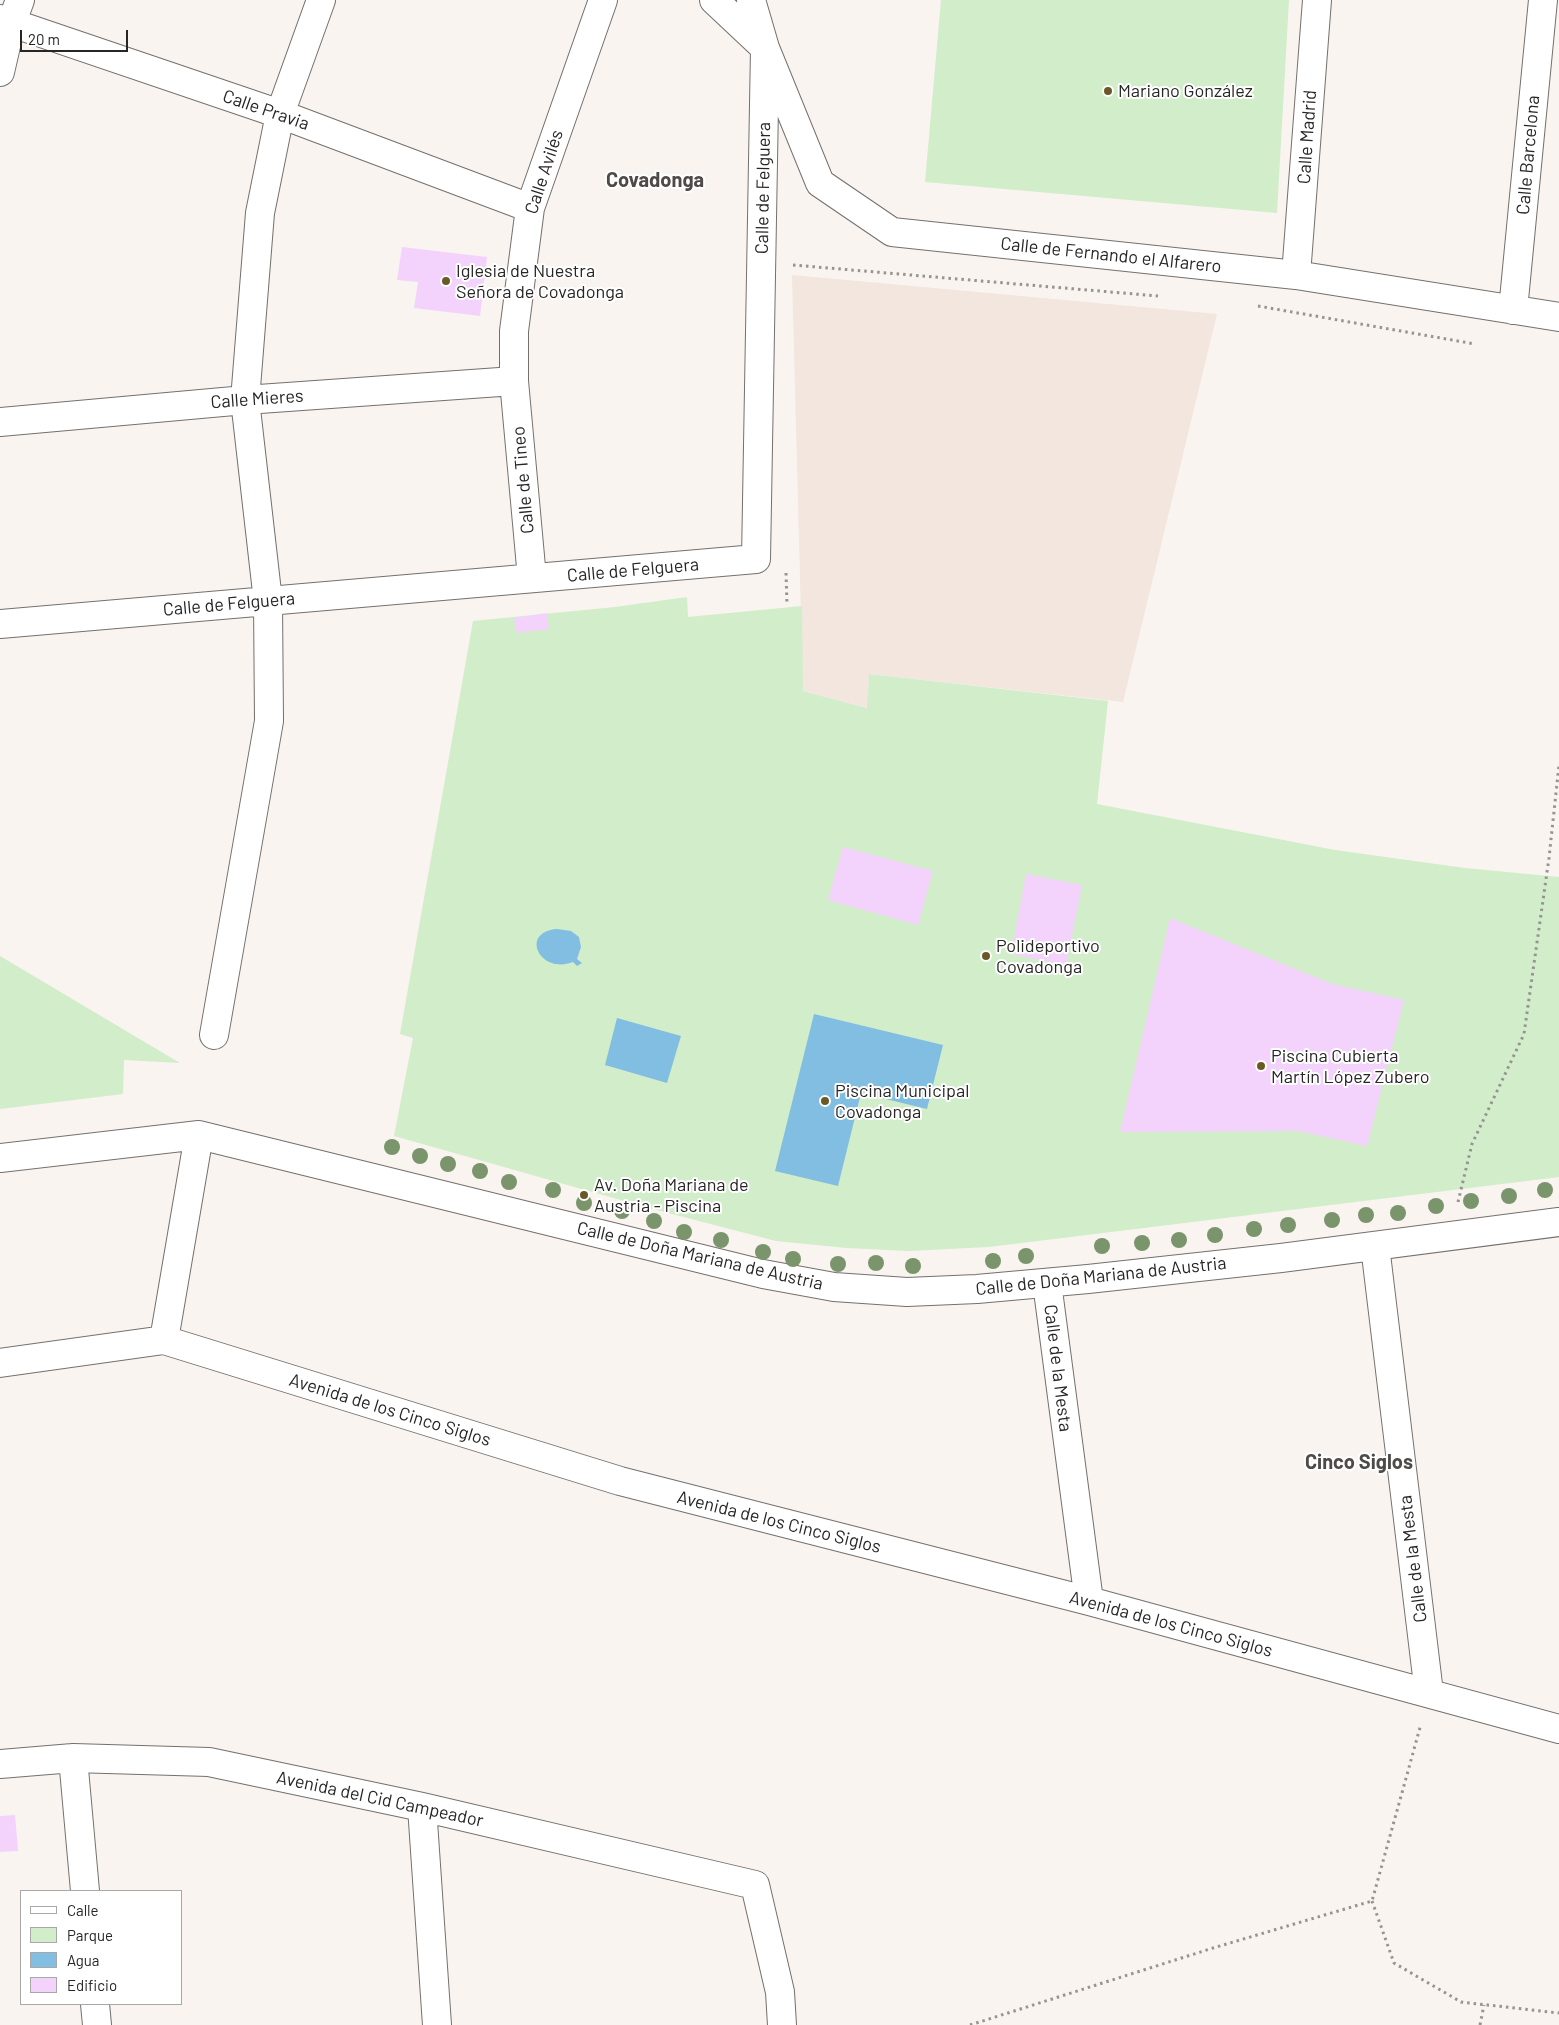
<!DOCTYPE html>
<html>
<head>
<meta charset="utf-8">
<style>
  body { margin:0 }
  #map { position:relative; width:1559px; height:2025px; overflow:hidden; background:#f9f4f0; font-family:Barlow,sans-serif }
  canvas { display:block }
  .legend { position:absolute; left:20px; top:1890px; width:162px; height:115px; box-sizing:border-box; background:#fff; border:1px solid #a9a8a8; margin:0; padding:6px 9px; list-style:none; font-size:15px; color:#282625 }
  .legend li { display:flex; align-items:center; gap:10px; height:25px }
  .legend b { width:25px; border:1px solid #a9a8a8 }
  .scale { position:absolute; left:20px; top:30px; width:108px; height:22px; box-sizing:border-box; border:2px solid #282625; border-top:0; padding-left:6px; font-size:15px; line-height:18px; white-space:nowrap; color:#282625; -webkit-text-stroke:4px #fff; paint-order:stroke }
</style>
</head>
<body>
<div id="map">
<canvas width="1559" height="2025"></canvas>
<ul class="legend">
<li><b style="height:6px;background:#fff"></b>Calle</li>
<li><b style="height:14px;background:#d1edc9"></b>Parque</li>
<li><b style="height:14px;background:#82bee2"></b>Agua</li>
<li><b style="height:14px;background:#f3d3fc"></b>Edificio</li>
</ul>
<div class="scale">20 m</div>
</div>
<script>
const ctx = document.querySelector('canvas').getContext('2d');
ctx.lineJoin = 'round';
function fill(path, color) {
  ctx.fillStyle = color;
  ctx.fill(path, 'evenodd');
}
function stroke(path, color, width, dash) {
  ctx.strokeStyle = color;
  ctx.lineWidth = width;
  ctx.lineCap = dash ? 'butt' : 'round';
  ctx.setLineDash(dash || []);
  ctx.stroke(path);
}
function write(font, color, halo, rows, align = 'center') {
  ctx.font = font + ' Barlow,sans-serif';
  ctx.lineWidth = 4;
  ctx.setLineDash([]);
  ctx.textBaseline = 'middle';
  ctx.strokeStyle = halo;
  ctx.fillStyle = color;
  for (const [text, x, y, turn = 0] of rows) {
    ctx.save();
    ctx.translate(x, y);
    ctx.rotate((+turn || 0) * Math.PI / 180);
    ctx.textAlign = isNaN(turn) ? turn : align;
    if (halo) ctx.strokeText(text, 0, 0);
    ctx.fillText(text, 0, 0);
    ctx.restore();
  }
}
fill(new Path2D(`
  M792,275L1217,314L1123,702L869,674L868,708L803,691Z`), '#f2e6de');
fill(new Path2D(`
  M941,0H1289L1277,213L925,182Z
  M687,597L688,617L802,606L803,691L867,708L869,674L1108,701L1097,804L1335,850L1465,868L1559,877V1177L989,1247L909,1251L846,1248L776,1241L649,1208L394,1136L413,1038L400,1034L473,621L615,607Z
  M0,956L180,1063L124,1060L123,1094L0,1109Z`), '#d1edc9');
fill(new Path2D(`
  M557,929L571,931L579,937L581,947L577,959L582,963L577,966L573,962C540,975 519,932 557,929Z
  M814,1014L943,1045L927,1109L861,1093L838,1186L775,1171Z
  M617,1018L681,1036L667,1083L605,1065Z`), '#82bee2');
fill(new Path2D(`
  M402,247L487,257L480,316L414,308L418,282L397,280Z
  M547,613L549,629L516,633L514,618Z
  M843,847L933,871L918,925L828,900Z
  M1026,874L1082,885L1066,965L1011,954Z
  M1170,918L1332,984L1404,1000L1367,1146L1298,1131L1120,1132Z
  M15,1815L18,1851L0,1852V1816Z`), '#f3d3fc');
const minor = new Path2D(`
  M714,0L764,47
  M751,0L765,48L820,183L892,232L1296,275L1559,317
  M0,19L280,114L530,208
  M0,72L11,24L20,0
  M1296,275L1317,0
  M1513,310L1543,0
  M0,422L245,400L514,381
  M532,578L514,381V331L530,208L603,0
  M0,624L756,559L765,48
  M214,1035L269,721L268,601L245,400L260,213L280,114L321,0
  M0,1158L199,1135L763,1274L834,1287L907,1292L977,1289L1088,1279L1281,1258L1559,1222
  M1375,1246L1429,1693
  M1047,1283L1089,1601
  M164,1340L199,1135
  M0,1363L164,1340L620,1481L1089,1601L1559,1729
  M73,1758L85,1891
  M0,1764L73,1758L209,1762L422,1807L755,1885L780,1992L782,2025
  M422,1807L437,2025
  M95,2004L97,2025`);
stroke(minor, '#75706d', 30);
stroke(new Path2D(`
  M793,265L1158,296
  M1258,306L1475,344
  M786,573L787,605
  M1458,1202L1472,1144L1524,1034L1549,858L1559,765
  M1372,1901L1394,1963L1461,2002L1559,2013
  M970,2025L1213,1948L1372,1901L1421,1724
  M1480,2025L1484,2005`), '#969390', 3, [2.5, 4]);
stroke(minor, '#fff', 28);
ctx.fillStyle = '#7a946c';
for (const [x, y] of [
  [392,1147],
  [420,1156],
  [448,1164],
  [480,1171],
  [509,1182],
  [553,1190],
  [1545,1190],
  [1509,1196],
  [1471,1201],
  [584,1203],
  [1436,1206],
  [622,1211],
  [1398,1213],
  [1366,1215],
  [1332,1220],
  [654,1221],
  [1288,1225],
  [1254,1229],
  [684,1232],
  [1215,1235],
  [721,1240],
  [1179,1240],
  [1142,1243],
  [1102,1246],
  [763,1252],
  [1026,1256],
  [793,1259],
  [993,1261],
  [876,1263],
  [838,1264],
  [913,1266]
]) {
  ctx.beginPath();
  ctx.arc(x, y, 8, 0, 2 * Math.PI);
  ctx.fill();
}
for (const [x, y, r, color] of [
  [1108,91,5,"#6a5927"],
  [446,281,5,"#6a5927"],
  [986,956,5,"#6a5927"],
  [1261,1066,5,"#6a5927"],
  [825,1101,5,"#6a5927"],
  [584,1195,5,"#6a5927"]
]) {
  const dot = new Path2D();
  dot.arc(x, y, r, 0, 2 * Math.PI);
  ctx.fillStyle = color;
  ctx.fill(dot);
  stroke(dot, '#fff', 2);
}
write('18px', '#282625', '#fff', [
  ["Mariano González",1118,91],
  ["Iglesia de Nuestra",456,271],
  ["Señora de Covadonga",456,292],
  ["Polideportivo",996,946],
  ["Covadonga",996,967],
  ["Piscina Cubierta",1271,1056],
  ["Martín López Zubero",1271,1077],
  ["Piscina Municipal",835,1091],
  ["Covadonga",835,1112],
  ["Av. Doña Mariana de",594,1185],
  ["Austria - Piscina",594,1206]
], 'left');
write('18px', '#282625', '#fff', [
  ["Calle Pravia",266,110,19],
  ["Calle Madrid",1307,137,-86],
  ["Calle Barcelona",1528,155,-85],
  ["Calle Avilés",544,172,-72],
  ["Calle de Felguera",763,188,-89],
  ["Calle de Fernando el Alfarero",1111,255,6],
  ["Calle Mieres",257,399,-4],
  ["Calle de Tineo",523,480,-95],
  ["Calle de Felguera",633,570,-5],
  ["Calle de Felguera",229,604,-5],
  ["Calle de Doña Mariana de Austria",700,1256,13],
  ["Calle de Doña Mariana de Austria",1101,1276,-6],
  ["Calle de la Mesta",1058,1368,83],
  ["Avenida de los Cinco Siglos",390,1410,17],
  ["Avenida de los Cinco Siglos",779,1522,14],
  ["Calle de la Mesta",1413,1559,-97],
  ["Avenida de los Cinco Siglos",1171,1624,15],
  ["Avenida del Cid Campeador",380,1799,12]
]);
write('bold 20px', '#4e4a47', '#fff', [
  ["Covadonga",655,180],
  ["Cinco Siglos",1359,1462]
]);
</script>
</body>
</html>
